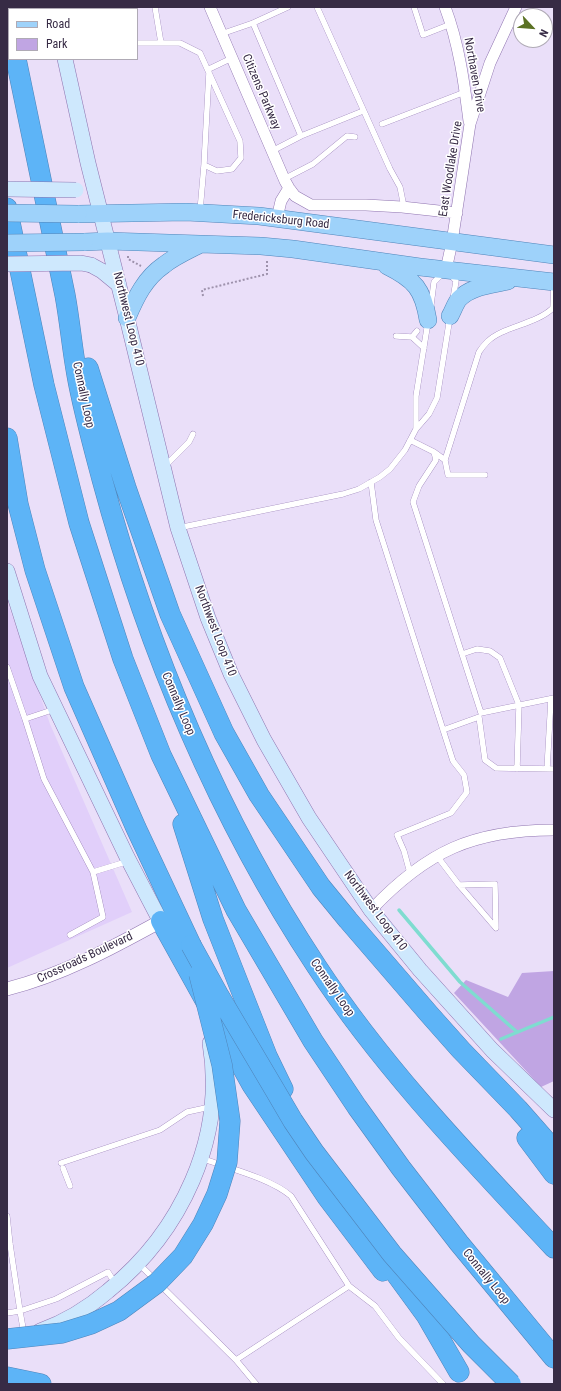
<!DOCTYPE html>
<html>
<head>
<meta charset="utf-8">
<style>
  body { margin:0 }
  #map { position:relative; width:561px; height:1391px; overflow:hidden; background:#eadff9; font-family:"Roboto Condensed",sans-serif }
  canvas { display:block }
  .frame { position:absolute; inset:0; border:8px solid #372b45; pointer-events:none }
  .legend { position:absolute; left:8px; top:8px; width:130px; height:52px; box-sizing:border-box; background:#fff; border:1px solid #afaab5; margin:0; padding:5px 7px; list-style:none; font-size:12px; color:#372b45 }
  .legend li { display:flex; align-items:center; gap:8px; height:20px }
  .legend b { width:20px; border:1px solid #afaab5 }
  .north { position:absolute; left:513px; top:8px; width:40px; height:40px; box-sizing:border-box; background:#fff; border:1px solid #afaab5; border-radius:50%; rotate:116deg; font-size:11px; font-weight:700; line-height:16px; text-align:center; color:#372b45 }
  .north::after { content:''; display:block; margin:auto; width:14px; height:18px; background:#5b7224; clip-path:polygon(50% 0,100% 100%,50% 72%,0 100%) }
</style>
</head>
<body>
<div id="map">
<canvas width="561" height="1391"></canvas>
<div class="frame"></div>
<ul class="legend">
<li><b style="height:5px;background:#9ed2fa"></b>Road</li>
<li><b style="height:11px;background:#c0a5e3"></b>Park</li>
</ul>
<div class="north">N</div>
</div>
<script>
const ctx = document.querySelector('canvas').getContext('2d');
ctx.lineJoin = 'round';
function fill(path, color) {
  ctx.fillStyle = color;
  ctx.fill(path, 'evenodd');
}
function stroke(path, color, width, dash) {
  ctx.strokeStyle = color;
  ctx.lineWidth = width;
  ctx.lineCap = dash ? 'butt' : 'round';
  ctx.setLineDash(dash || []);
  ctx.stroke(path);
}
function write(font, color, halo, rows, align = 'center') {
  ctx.font = font + ' "Roboto Condensed",sans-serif';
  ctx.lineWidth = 3;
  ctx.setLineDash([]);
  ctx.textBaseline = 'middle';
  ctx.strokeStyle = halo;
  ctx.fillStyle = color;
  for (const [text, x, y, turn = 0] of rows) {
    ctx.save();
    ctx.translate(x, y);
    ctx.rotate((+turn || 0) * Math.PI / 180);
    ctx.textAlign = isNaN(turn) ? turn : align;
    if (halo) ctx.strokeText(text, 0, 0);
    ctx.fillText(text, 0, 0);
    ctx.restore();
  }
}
fill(new Path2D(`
  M7,601L50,724L132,912L7,968Z`), '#e1cffa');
fill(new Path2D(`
  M554,971V1081L541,1087L454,993L466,980L508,997L522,973Z`), '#c0a5e3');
stroke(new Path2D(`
  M399,910L460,982L517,1032
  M501,1039L554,1017`), '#7fdcd0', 3.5);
const service = new Path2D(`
  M91,7V9
  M123,7V9
  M155,7L161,43
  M317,7L390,169L400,187L404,207
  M414,7L423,35L451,24
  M253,23L288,7
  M221,34L253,23L301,136L272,151
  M137,43H180L200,53L240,141L241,158L232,169L217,171L204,165
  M209,69L232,58
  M382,124L465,92
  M301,136L363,111
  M284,179L313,164L347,136L355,137
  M200,211L204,165L209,72
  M450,274L456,281L453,299
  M431,305L434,282L444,272
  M396,336L412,337L417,331
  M412,337L424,348
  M416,429V396L428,322
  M410,440L434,452L445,460
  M434,452L436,460L419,486L413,502L481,713L554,698
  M165,466L189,442L193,434
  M485,475H448L445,460L479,352C481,349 484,345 487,342C503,326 535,325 553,308L554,284
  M371,482L376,520L453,761L464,775L467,792L451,813L397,835L404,851L410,873
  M178,528L343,494L359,489L380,477L390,469L405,450L416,429L429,414L437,398L450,317
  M462,654L477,649L490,651L500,658L519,705L517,769
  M7,667L25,719L44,779L93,872L103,917L70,935
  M25,719L55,709
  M443,730L479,717L485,760L496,768L554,769
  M547,769L551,699
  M437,856L459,885L496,928L495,884L459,885
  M93,872L129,861
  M201,1158C228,1168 270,1178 291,1196L349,1286L375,1306L399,1338L443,1384
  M61,1163L160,1130L187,1112L210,1107
  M63,1168L70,1186
  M7,1216L10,1244L20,1311L7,1313
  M139,1264L236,1360L256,1384
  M24,1334L20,1311L56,1299L108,1272L115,1283
  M236,1360L349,1286`);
const minor = new Path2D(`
  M210,7L285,181L289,188L295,196L311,205H366L402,207L457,213
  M445,7C459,44 464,82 469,121
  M277,218L281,201L289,188
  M446,270L452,242L470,124L490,63L516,7
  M371,910C427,851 473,830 554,830`);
const tertiary = new Path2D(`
  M7,989C62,975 112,948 161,921`);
const secondary = new Path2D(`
  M53,7L54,9
  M65,59L88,163L127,318L178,528L208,618L231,674L264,740L309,818L371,910L420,970L492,1050L554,1110
  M91,265L102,271L119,285
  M7,571L40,676L127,857L165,930
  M40,1331C65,1322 88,1308 108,1291C181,1232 226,1138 210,1043`);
const primary = new Path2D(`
  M78,214L186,212L259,216L554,255
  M84,242L108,241L261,246L293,249L420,267L554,282
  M387,266C415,280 423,289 428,320
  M450,316C453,311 455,304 459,299C471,286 492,285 508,281
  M127,318C136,297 145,278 164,265C174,257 187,251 199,245`);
const motorway = new Path2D(`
  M7,15L9,24
  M16,59C32,138 49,216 65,295C70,322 72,348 77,375C83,409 93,445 102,479C148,650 219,819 317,967C384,1069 471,1159 554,1248
  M7,208L44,385L79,523L123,659L161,755L236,910L313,1041L357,1107L401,1168L459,1243L554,1358
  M88,368L126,488L170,614L224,733L259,795L321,887L348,920L429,1014L461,1050L518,1109L554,1150
  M7,438L18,504L35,570L74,687L136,828L191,945
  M183,824L213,919L267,1056L283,1089
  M161,921L252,1085L327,1197L383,1271
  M527,1138L554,1174
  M380,1252L426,1315L459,1372
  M7,1377L41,1384`);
stroke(service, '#8f74b0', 6);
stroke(minor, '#8f74b0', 12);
stroke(tertiary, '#8f74b0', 14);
stroke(secondary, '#8f74b0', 16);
stroke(primary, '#5084b9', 18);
stroke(motorway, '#5084b9', 21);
stroke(new Path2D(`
  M128,256V259L141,266
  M203,296L202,290L267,274V261`), '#9e92ac', 2, [2, 2]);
stroke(service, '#fff', 5.5);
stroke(minor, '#fff', 11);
stroke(tertiary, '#fff', 13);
stroke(secondary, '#cee8fd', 15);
stroke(primary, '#9ed2fa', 17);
stroke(motorway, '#5db4f7', 20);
const secondaryBridge = new Path2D(`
  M7,189L76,190
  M7,264L81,263L91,265`);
const primaryBridge = new Path2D(`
  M7,213L78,214
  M7,243L84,242`);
const motorwayBridge = new Path2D(`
  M191,945L218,994L276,1092L293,1121L314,1152L392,1254L471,1344L511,1384
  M7,1339L62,1333L91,1324L119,1311L157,1283L183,1256L203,1224L217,1194L227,1162L230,1121L222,1065L199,974`);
stroke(secondaryBridge, '#8f74b0', 16, []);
stroke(primaryBridge, '#5084b9', 18, []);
stroke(motorwayBridge, '#5084b9', 21, []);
stroke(secondaryBridge, '#cee8fd', 15);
stroke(primaryBridge, '#9ed2fa', 17);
stroke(motorwayBridge, '#5db4f7', 20);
write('12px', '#372b45', '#fff', [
  ["Northaven Drive",474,75,80],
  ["Citizens Parkway",261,92,67],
  ["East Woodlake Drive",451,169,-81],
  ["Fredericksburg Road",281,220,6],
  ["Northwest Loop 410",128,319,76],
  ["Connally Loop",83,395,78],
  ["Northwest Loop 410",215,631,69],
  ["Connally Loop",178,704,67],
  ["Northwest Loop 410",375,911,53],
  ["Crossroads Boulevard",85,958,-25],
  ["Connally Loop",332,988,55],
  ["Connally Loop",486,1277,51]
]);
</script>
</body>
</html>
